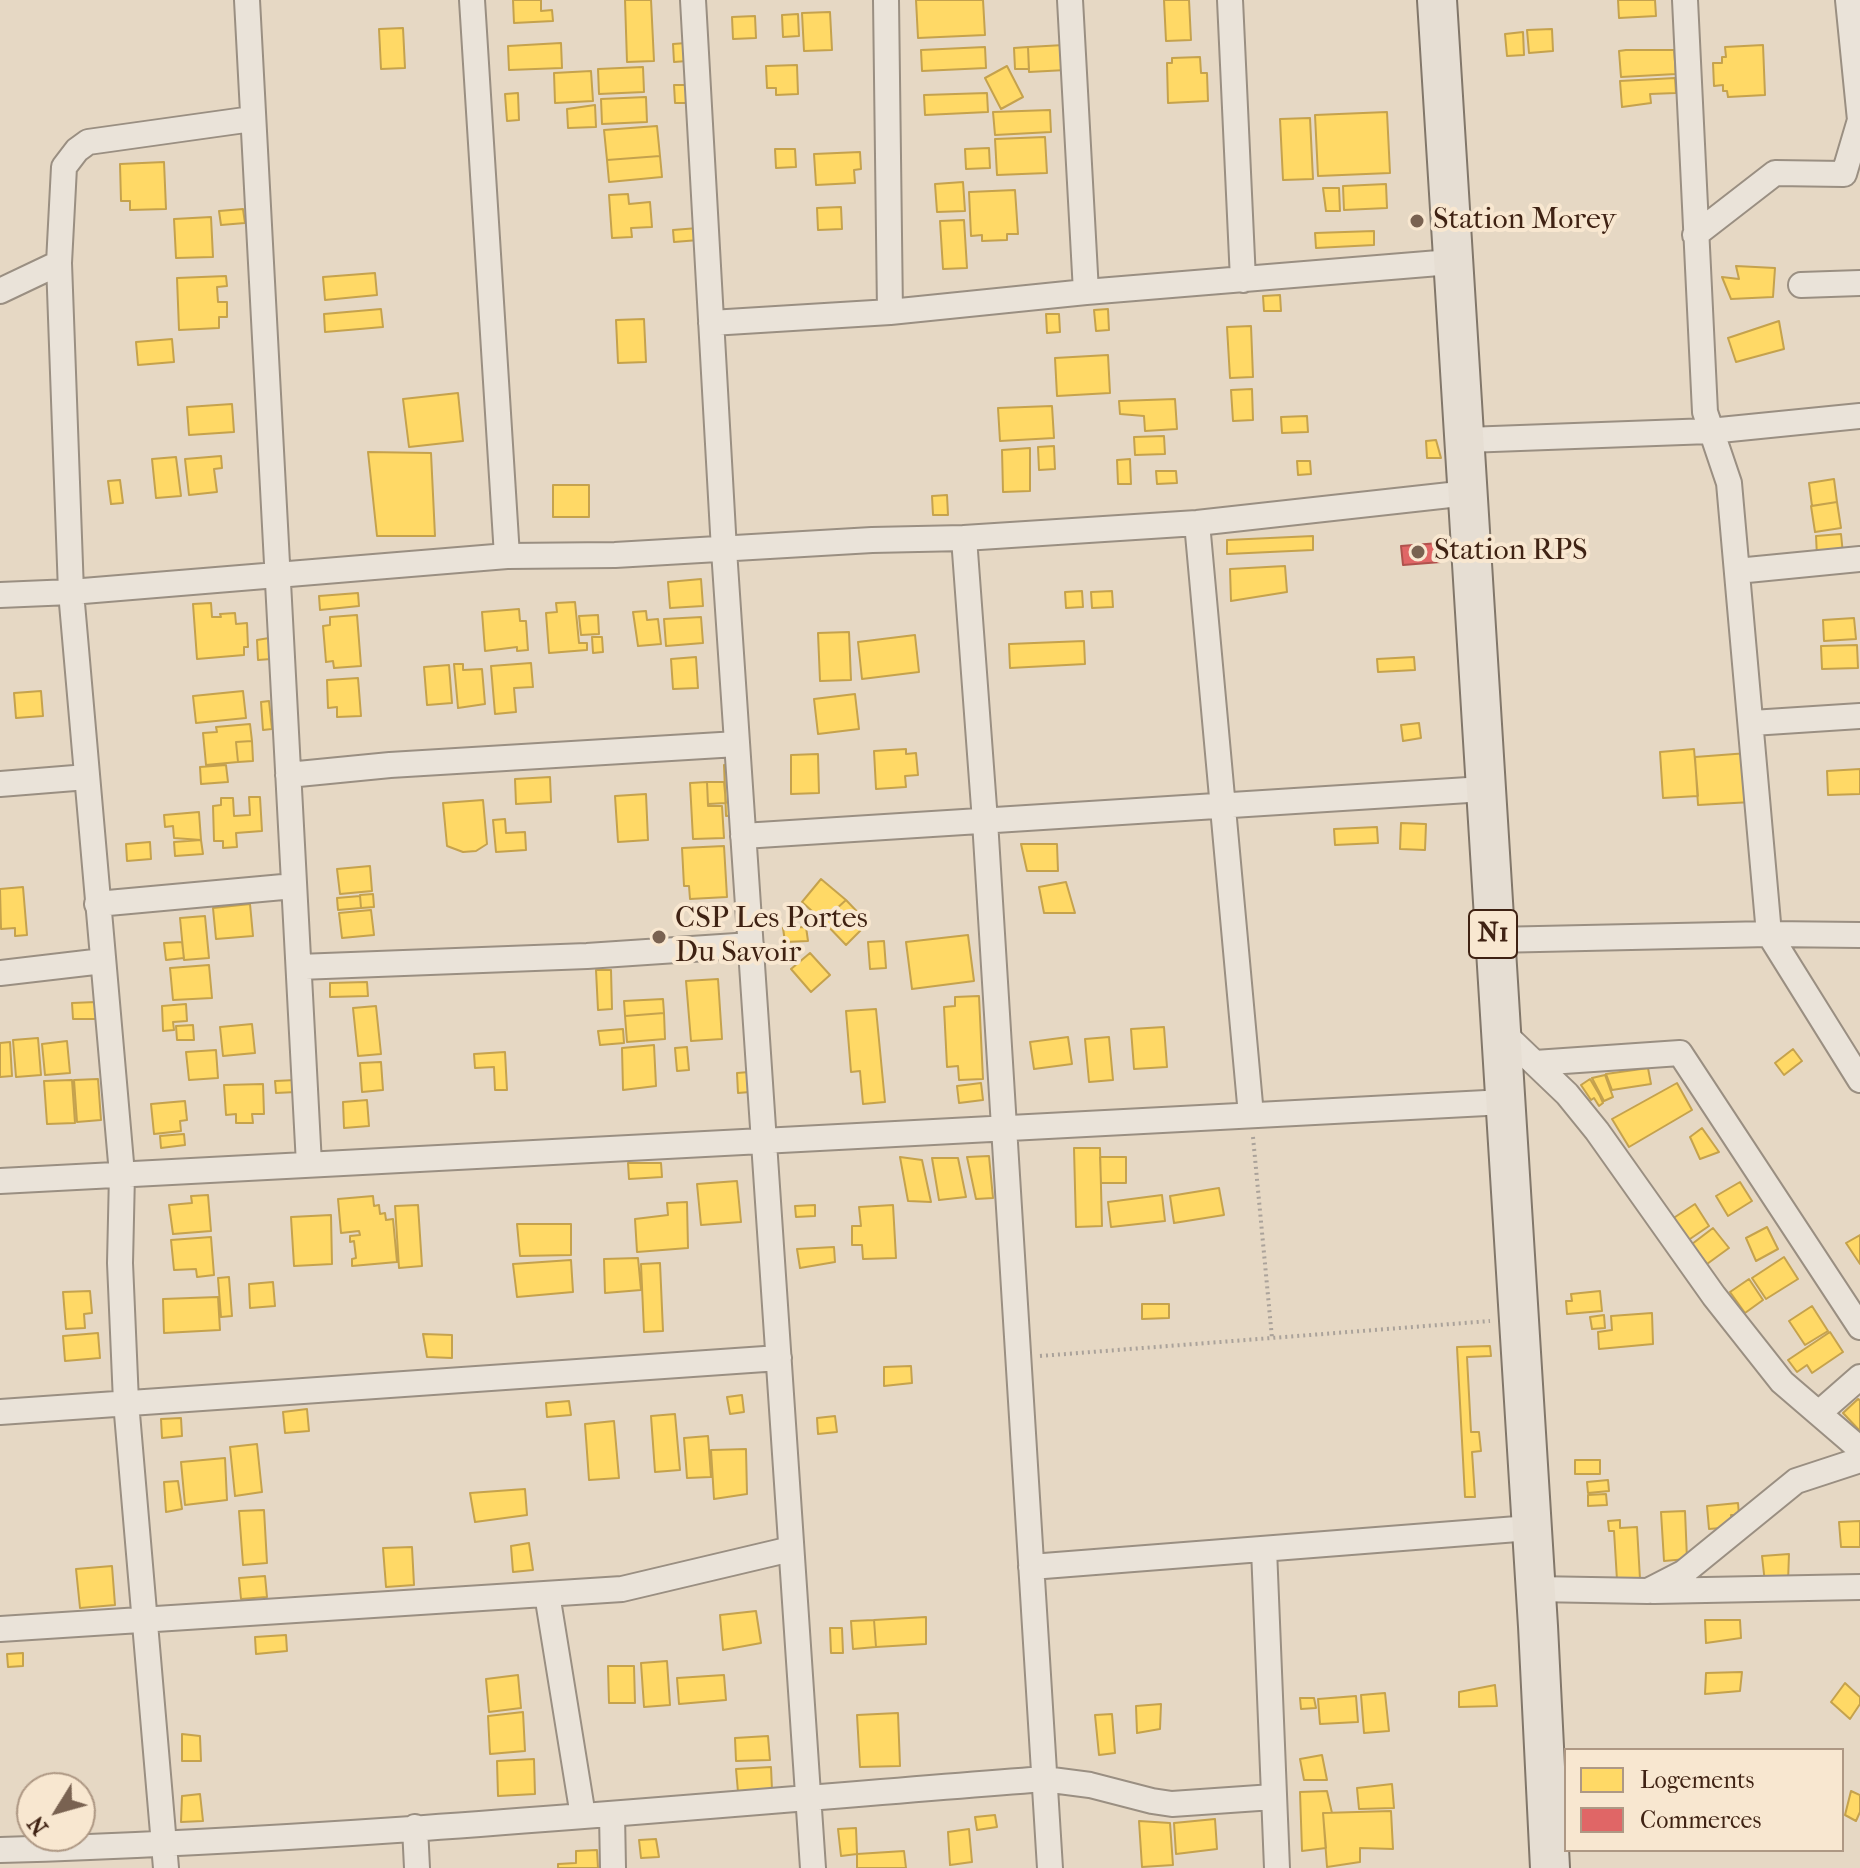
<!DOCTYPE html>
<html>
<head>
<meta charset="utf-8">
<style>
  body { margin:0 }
  #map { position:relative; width:1860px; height:1868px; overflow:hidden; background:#e6d8c4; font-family:"IM FELL French Canon",serif }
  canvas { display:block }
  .legend { position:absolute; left:1564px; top:1748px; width:280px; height:104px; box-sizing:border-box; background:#f8e7d0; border:2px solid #ae9884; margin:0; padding:10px 14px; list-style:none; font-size:24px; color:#3f2213 }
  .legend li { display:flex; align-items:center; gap:16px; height:40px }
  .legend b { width:40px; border:2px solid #ae9884 }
  .north { position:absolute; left:16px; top:1772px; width:80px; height:80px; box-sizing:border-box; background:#f8e7d0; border:2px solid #ae9884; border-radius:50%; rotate:233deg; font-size:22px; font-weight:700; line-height:32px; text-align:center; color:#3f2213 }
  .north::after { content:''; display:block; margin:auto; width:28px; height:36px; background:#796251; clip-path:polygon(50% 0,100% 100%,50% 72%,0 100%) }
</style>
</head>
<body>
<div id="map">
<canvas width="1860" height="1868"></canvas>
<ul class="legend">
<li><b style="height:22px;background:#ffd966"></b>Logements</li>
<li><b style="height:22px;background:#e06666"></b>Commerces</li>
</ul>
<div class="north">N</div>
</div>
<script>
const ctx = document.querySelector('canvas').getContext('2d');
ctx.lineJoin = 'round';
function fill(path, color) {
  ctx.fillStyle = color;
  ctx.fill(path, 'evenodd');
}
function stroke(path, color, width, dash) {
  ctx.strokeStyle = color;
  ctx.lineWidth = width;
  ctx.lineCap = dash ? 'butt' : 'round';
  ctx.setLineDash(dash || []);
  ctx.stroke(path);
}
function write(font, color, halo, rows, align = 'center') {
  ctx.font = font + ' "IM FELL French Canon",serif';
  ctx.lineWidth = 8;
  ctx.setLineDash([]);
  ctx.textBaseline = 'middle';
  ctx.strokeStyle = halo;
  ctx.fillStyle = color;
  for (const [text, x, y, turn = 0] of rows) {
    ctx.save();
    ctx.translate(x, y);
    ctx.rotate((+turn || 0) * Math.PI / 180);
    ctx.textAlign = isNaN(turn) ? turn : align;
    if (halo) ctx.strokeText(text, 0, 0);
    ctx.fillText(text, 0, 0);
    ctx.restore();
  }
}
const homes = new Path2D(`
  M513,0H541V11L552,10L553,21L514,23Z
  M625,0H651L654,61L627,62Z
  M916,0H983L985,35L918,38Z
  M1164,0H1189L1191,40L1166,41Z
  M1618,0H1655L1656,16L1619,18Z
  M830,12L832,50L804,51L802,13Z
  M798,14L799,36L783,37L782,15Z
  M755,16L756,38L733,39L732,17Z
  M403,28L405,68L381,69L379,29Z
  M1552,29L1553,51L1529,53L1527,30Z
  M1523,32L1524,55L1507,56L1505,34Z
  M561,43L562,68L509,70L508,46Z
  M686,43L687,61L674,62L673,44Z
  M1064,45L1066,70L1029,72L1028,47Z
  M1763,45L1765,95L1728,97L1727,91H1723V85L1714,86L1713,63H1722V57H1726L1725,47Z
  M985,47L986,68L922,71L921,50Z
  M1028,47L1029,69H1015L1014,48Z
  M1626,50H1674L1676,74L1621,77L1619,51Z
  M1200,57L1201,73H1207L1208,101L1168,103L1167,63H1172V58Z
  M797,65L798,94L776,95V88H767L766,66Z
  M1007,66L1023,97L1001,109L985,78Z
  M643,67L644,92L599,94L598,69Z
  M591,71L593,101L555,103L554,73Z
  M1675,78L1676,93L1650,94L1651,103L1622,107L1620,81Z
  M674,85H687L688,103H675Z
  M518,93L519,120L507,121L505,94Z
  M987,93L988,112L925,115L924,95Z
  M646,97L647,122L602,124L601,99Z
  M595,105L596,127L568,128L567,109Z
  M1050,110L1051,132L995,135L993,112Z
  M1387,112L1390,173L1318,176L1315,115Z
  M1310,118L1313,179L1283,180L1280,119Z
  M657,126L660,156L607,160L604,130Z
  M1045,137L1047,173L997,175L995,139Z
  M989,148L990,168L966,169L965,149Z
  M775,149H795L796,167L776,168Z
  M860,152L861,169L854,170L855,183L816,185L814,154Z
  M660,156L662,177L609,182L607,160Z
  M164,162L166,209L130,210V201H121L120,164Z
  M963,182L965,211L937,212L935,184Z
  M1386,184L1387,208L1344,210L1343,186Z
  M1323,188H1339L1340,211H1326Z
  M1015,190L1018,234H1007V240L982,241V235L971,236L969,192Z
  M628,194L629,204L650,202L652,227L631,228L632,237L612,238L609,195Z
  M841,207L842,229L818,230L817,208Z
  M243,209L245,223L221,225L219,211Z
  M211,217L213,257L176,258L174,219Z
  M964,220L967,268L943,269L940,221Z
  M698,228L699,240L674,242L673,230Z
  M1374,231V245L1316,248L1315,233Z
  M1736,266L1775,268L1773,297L1731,299L1722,277L1739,279Z
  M375,273L377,295L325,300L323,277Z
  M226,276L227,286L217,287L218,302H227V317H219V328L179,330L177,278Z
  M1280,295L1281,311H1264L1263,296Z
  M381,309L383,327L325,332L324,314Z
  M1108,309L1109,330L1096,331L1094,310Z
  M1046,314H1059L1060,332L1047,333Z
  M644,319L646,362L618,363L616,320Z
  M1779,321L1784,349L1736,362L1728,338Z
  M1251,326L1253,377L1230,378L1227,327Z
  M172,339L174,362L138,365L136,342Z
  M1108,355L1110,393L1057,396L1055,358Z
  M1252,389L1253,420L1233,421L1231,390Z
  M458,393L463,441L409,447L403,399Z
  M1175,399L1177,429L1145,431L1144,416L1120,414L1119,401Z
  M232,404L234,432L189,435L187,407Z
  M1052,406L1054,438L1000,441L998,408Z
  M1307,416L1308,432L1282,433L1281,417Z
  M1164,436L1165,454L1135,455L1134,437Z
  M1436,440L1441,458H1427L1426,441Z
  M1054,446L1055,469L1039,470L1038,447Z
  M1030,448V491L1003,492L1002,450Z
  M368,452L431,453L435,536H377Z
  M221,456L222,468L214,469L217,492L189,495L185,459Z
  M176,457L181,496L156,498L152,459Z
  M1130,459L1131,484H1118L1117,460Z
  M1297,461H1310L1311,474L1298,475Z
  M1156,471H1176L1177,483L1157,484Z
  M1834,479L1837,502L1812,506L1809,483Z
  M120,480L123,503L111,504L108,481Z
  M553,485H589V517H553Z
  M947,495L948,515H933L932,496Z
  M1837,502L1841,528L1815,532L1811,506Z
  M1841,534L1843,554L1817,556L1816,536Z
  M1313,536V550L1227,554V540Z
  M1285,566L1287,592L1231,601L1230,569Z
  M701,579L703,606L670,608L668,582Z
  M1082,591L1083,607L1066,608L1065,592Z
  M1112,591L1113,607L1092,608L1091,592Z
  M358,593L359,606L320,610L319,596Z
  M575,602L579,643H587V650L549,653L546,613L557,612L556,603Z
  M211,603L212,617H221L220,614L235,613L236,624L247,623L248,647H244V655L197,659L193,604Z
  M519,609L520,621H526L528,650L517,651V647L485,651L482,612Z
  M646,611L647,620L658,619L661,644L638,646L633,612Z
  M357,615L361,666L334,668L333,661L326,662L323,626L330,625V617Z
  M598,615L599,634L581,635L579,616Z
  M701,617L703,643L666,646L664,619Z
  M1854,618L1856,639L1824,641L1823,620Z
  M849,632L851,680L820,681L818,633Z
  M915,635L919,672L862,679L858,642Z
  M592,637H602L603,652L593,653Z
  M269,638L271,659L258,660L257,640Z
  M1084,641L1085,664L1010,668L1009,644Z
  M1857,645L1858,668L1822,669L1821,646Z
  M696,657L698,688L673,689L671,659Z
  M1414,657L1415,670L1378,672L1377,659Z
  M531,663L533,687L514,688L516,712L495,714L491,666Z
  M454,664H463V670L482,669L485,704L458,708Z
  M449,665L452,703L427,705L424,667Z
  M358,678L361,716L337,717V707L328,708L327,680Z
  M41,691L43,716L16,718L14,693Z
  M243,691L246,718L196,723L193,696Z
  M855,694L859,729L818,734L814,699Z
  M269,701L272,729L263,730L261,702Z
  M1419,723L1421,738L1403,741L1401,725Z
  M250,724L252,741L236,742L238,762L206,765L203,733L217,732L216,727Z
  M252,741L253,761L238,762L236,742Z
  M906,749V754L916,753L918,775L905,776L906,787L876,789L874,751Z
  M1694,749L1698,796L1663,798L1660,752Z
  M1748,753L1752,802L1698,805L1695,757Z
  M818,754L819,793L791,794V755Z
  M736,764L738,815L726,816L724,765Z
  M226,765L228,782L201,784L200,767Z
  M1860,769V794L1828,795L1827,771Z
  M550,777L551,802L516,804L515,779Z
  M707,782L708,806H722L724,838L693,839L690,783Z
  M707,782H724L726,803L708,804Z
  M646,794L648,840L618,842L615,796Z
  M249,797H260L262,831L236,833L237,847L223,848V841H214L213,806L221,805V798H233L234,816L250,815Z
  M483,800L487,844L476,851L463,852L447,846L443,803Z
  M199,812L201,840L174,838L173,826L165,827L164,815Z
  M505,819L506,833L525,832L526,850L496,852L493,820Z
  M1401,823L1426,824L1425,850L1400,849Z
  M1377,827L1378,843L1335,845L1334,829Z
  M201,840L203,854L175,856L174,842Z
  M150,842L151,859L127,861L126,844Z
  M1021,844H1057L1058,871H1027Z
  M724,846L727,897L690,899L689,886H684L682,848Z
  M370,866L372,891L340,894L337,869Z
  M821,879L846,900L823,921L802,902Z
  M1066,882L1075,913H1044L1039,887Z
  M23,887L27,935L15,936V928L1,929L0,889Z
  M373,894L374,907L361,908L360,895Z
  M360,896L361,908L338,910L337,898Z
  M846,900L868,923L846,945L823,921Z
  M250,904L253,936L216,939L213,908Z
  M371,910L374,935L342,938L339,913Z
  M205,916L209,958L184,960L180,918Z
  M806,927L808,941L785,942L783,928Z
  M968,935L974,981L912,989L906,942Z
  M884,941L886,968L870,969L868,942Z
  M182,942L184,958L166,960L164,943Z
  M810,953L830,975L811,992L791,969Z
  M209,965L212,998L173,1000L170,968Z
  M596,970H611L612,1009L598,1010Z
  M718,979L722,1039L691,1041L686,981Z
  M367,982L368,996L330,997V983Z
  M979,996L983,1079L959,1080L958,1066L947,1067L944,1007L955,1006V997Z
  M663,999L664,1013L625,1016L624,1001Z
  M96,1002V1019H73L72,1003Z
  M186,1004L187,1021L173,1022L174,1030L163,1031L162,1006Z
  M376,1006L381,1054L358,1056L353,1008Z
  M876,1009L885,1102L863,1104L860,1071L851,1072L846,1011Z
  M664,1013L665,1039L627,1042L625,1016Z
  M252,1024L255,1053L223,1056L220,1027Z
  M193,1025L194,1040H177L176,1026Z
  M1164,1027L1167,1067L1134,1069L1131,1029Z
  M623,1029L624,1043L600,1045L598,1031Z
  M1068,1037L1072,1064L1034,1069L1030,1042Z
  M1109,1037L1113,1080L1089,1082L1085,1039Z
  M38,1038L41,1075L16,1077L13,1040Z
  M67,1041L70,1073L45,1075L42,1044Z
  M10,1042L12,1076L0,1077V1043Z
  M654,1045L656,1086L623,1090L622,1048Z
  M687,1047L689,1070L677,1071L675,1048Z
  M1793,1049L1802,1061L1784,1075L1775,1063Z
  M216,1050L218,1078L189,1080L186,1052Z
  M505,1052L507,1090H495L494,1067L475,1068L474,1054Z
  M381,1062L383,1090L362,1092L360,1063Z
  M1648,1068L1651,1084L1612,1090L1606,1074Z
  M749,1072L750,1092L738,1093L737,1073Z
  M1605,1075L1613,1097L1604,1101L1592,1078Z
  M98,1079L101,1120L77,1122L74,1080Z
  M1590,1079L1600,1096L1603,1103L1599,1106L1594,1098L1591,1100L1581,1085Z
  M72,1080L75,1123L47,1124L44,1081Z
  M296,1080V1092L276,1093L275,1081Z
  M981,1083L983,1100L959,1103L957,1086Z
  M1677,1083L1692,1110L1629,1147L1612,1119Z
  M263,1084L264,1114H252L253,1123H236V1114L226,1115L224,1085Z
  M367,1100L369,1126L344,1128L343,1102Z
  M185,1101L187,1120L180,1121L181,1131L154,1134L151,1104Z
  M1702,1128L1719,1152L1700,1159L1690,1137Z
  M184,1134L185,1145L161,1148L160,1136Z
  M1074,1148H1100L1102,1226L1076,1227Z
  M989,1156L993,1198L976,1199L967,1157Z
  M900,1157L922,1160L931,1202L908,1201Z
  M1100,1157H1126V1183H1101Z
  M932,1158H958L966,1197L939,1200Z
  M628,1163H661L662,1177L629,1179Z
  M737,1181L741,1222L701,1225L697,1184Z
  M1740,1182L1752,1201L1728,1216L1716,1196Z
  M1219,1188L1224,1215L1174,1223L1170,1196Z
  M208,1195L211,1231L173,1234L169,1205L192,1203L191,1196Z
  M1162,1195L1165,1221L1111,1227L1108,1202Z
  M373,1196L374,1206L379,1205L380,1214L385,1213L386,1220L393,1219L397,1262L352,1266V1259L356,1258L354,1241L350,1242V1236L360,1235L359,1231L341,1233L338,1199Z
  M687,1202L688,1248L637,1252L635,1219L668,1215L667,1203Z
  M1695,1204L1709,1226L1687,1241L1672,1219Z
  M418,1205L422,1266L399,1268L395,1206Z
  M815,1205V1216L796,1217L795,1206Z
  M893,1205L896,1258L863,1259L862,1245H852V1226H861L859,1207Z
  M331,1215L332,1264L294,1266L291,1217Z
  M517,1224H571V1255L520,1256Z
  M1767,1227L1778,1249L1756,1261L1746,1238Z
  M1713,1228L1729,1248L1707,1264L1692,1244Z
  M1860,1235V1264L1846,1243Z
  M211,1237L214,1275L197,1277L196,1269L174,1270L171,1240Z
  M834,1247L835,1262L800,1268L797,1249Z
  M1784,1257L1798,1279L1766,1299L1752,1278Z
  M638,1258L641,1290L605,1293L604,1259Z
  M571,1260L573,1292L517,1297L513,1264Z
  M660,1263L663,1331L644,1332L641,1264Z
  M229,1277L232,1316L221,1317L218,1278Z
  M1749,1279L1763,1300L1745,1313L1730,1292Z
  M273,1282L275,1306L250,1308L249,1284Z
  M90,1291L92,1313L84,1314L85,1328L66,1329L63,1292Z
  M1600,1291L1602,1311L1567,1314L1566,1301H1572L1571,1294Z
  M218,1297L220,1330L164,1333L163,1299Z
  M1142,1304H1169V1318L1142,1319Z
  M1812,1306L1828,1331L1805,1345L1789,1321Z
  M1652,1313L1653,1344L1599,1349L1598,1332L1612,1330L1611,1316Z
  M1604,1315L1605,1328L1592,1329L1590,1317Z
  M1830,1332L1843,1352L1812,1373L1807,1365L1797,1372L1788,1360Z
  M98,1333L100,1358L65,1361L63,1336Z
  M423,1334L452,1335V1358L427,1357Z
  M1490,1346L1491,1356L1467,1357L1471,1432H1479L1481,1451L1472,1452L1475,1497H1465L1457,1347Z
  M911,1366L912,1383L884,1386V1367Z
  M742,1395L744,1412L730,1414L727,1397Z
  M1858,1399L1860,1400V1431L1843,1413Z
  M569,1401L571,1415L547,1417L546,1403Z
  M307,1409L309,1431L285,1433L283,1412Z
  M675,1414L680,1470L655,1472L651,1416Z
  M835,1416L837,1432L818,1434L817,1418Z
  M181,1418L182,1436L162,1438L161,1419Z
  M614,1421L619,1478L589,1480L585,1424Z
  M708,1436L711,1477L687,1478L684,1438Z
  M257,1444L262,1492L235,1496L230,1447Z
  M746,1449L747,1494L714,1499L711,1450Z
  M225,1458L227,1500L185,1505L181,1462Z
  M1575,1460H1600V1474H1575Z
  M1608,1480L1609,1491L1588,1493L1587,1482Z
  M178,1481L182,1509L166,1512L164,1482Z
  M525,1489L527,1515L475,1522L470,1493Z
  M1606,1494L1607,1505L1588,1506V1495Z
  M1738,1503L1739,1515H1731L1732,1527L1709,1529L1707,1506Z
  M264,1510L267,1563L243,1565L239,1511Z
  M1685,1511L1687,1559L1664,1561L1661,1512Z
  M1620,1520V1528L1637,1527L1640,1579L1617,1580L1614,1531H1609L1608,1521Z
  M1860,1521V1547H1841L1839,1522Z
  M529,1543L533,1570L513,1572L511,1546Z
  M412,1547L414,1585L386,1587L383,1548Z
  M1789,1554L1788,1582L1765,1583L1762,1556Z
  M112,1566L115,1605L80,1608L76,1569Z
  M265,1576L267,1597L241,1599L239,1578Z
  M756,1611L761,1643L723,1650L720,1615Z
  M926,1617V1644L876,1647L874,1620Z
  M874,1620L876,1647L853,1649L851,1621Z
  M1705,1620H1740L1741,1638L1706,1643Z
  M830,1628H842L843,1653H831Z
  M286,1635L287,1651L256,1654L255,1637Z
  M23,1653V1666L8,1667L7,1654Z
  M667,1661L670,1705L644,1707L641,1663Z
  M608,1666H634L635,1703H609Z
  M1742,1672L1740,1691L1705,1694L1706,1673Z
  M518,1675L521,1708L489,1712L486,1679Z
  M724,1675L726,1700L679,1704L677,1678Z
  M1845,1683L1860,1697V1704L1850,1719L1831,1702Z
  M1495,1685L1497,1706L1459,1707V1692Z
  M1385,1693L1389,1731L1364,1733L1361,1695Z
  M1356,1696L1358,1722L1320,1724L1318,1699Z
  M1300,1698H1314L1316,1708L1301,1709Z
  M1161,1704L1160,1729L1137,1733L1136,1706Z
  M523,1712L525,1751L490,1754L488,1716Z
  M898,1713L900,1766L860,1767L857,1715Z
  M1112,1714L1115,1753L1099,1755L1095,1715Z
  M182,1734L200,1736L201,1761H182Z
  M768,1736L770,1760L736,1761L735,1738Z
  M1322,1755L1327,1780H1304L1300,1759Z
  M534,1759L535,1794L498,1796L497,1761Z
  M771,1767L772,1790L738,1792L736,1769Z
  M1392,1784L1394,1808L1359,1809L1357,1788Z
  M1327,1791L1332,1813H1323L1326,1848L1302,1851L1300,1792Z
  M1851,1791L1860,1795V1812L1856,1821L1845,1815Z
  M200,1794L203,1821L181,1822L182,1796Z
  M1391,1811L1393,1849L1360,1848V1862L1327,1867L1323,1813Z
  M995,1815L997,1827L977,1830L975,1817Z
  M1215,1819L1217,1849L1176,1854L1174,1823Z
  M1139,1821L1170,1823L1173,1865L1142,1867Z
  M856,1828L857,1854L841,1856L838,1829Z
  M969,1829L972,1862L950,1865L948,1832Z
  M656,1839L659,1857L641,1858L639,1840Z
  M597,1850L598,1868H558V1864L576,1863V1851Z
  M904,1851L906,1868H857V1854Z`);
fill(homes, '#ffd966');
stroke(homes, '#c5a24d', 2);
const shops = new Path2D(`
  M1439,543L1441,562L1403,565L1401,546Z`);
fill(shops, '#e06666');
stroke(shops, '#b0524d', 2);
const minor = new Path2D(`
  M247,0L309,1164
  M472,0L507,556
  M693,0L724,550L813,1868
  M886,0L890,312
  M1070,0L1086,292
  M1230,0L1243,280
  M1685,0L1705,412L1729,483L1769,934L1860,1080
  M1695,235L1775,173L1844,174L1860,120L1848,0
  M1801,285L1860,283
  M0,291L59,263
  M711,323L890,312L1086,292L1451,262
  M1466,440L1710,431L1860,416
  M1197,523L1251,1115
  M964,538L985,821L1050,1868
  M1737,571L1860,559
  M0,595L71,592L507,556L615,555L872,540L964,538L1197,523L1468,493
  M1752,723L1860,716
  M288,775L390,765L737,744
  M0,784L87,777
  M743,836L1484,789
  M97,904L294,886
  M1493,940L1769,934L1860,935
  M299,967L587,956L751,945
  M0,973L103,961
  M1499,1029L1567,1094L1597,1131L1714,1296L1782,1382L1860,1449
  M1535,1063L1680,1053L1860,1327
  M0,1181L1505,1102
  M0,1412L779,1358
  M1820,1412L1860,1377
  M1264,1549L1277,1868
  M1031,1567L1530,1528
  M1534,1589L1648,1591L1683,1573L1796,1481L1860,1460
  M1654,1591L1860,1587
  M547,1594L583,1816
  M0,1629L622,1589L791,1549
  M612,1814L613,1868
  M415,1827L417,1868
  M0,1850C349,1840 696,1806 1044,1779L1090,1785L1152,1801L1172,1804L1273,1797
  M166,1868L126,1402L120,1263L122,1174L71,592L59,263L64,167L77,150L88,142L252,119`);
const primary = new Path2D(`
  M1437,0L1538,1626L1550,1868`);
stroke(minor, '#9a8f82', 28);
stroke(primary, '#82776a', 42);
stroke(new Path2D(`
  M1253,1137L1272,1338
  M1040,1356L1490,1321`), '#aaa29a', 4, [2, 4]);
stroke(minor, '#eae3d9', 24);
stroke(primary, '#e6ded3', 38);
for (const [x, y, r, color] of [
  [1417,221,8,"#796251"],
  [1418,552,8,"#796251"],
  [659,937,8,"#796251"]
]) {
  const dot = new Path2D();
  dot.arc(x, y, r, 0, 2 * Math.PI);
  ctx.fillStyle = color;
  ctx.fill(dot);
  stroke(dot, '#f8e7d0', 3);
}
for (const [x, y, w] of [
  [1493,934,48]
]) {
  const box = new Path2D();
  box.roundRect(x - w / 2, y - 24, w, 48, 6);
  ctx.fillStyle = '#f8e7d0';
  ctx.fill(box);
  stroke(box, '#3f2213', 2);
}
write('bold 28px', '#3f2213', null, [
  ["N1",1493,934]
]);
write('30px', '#3f2213', '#f8e7d0', [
  ["Station Morey",1433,221],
  ["Station RPS",1434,552],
  ["CSP Les Portes",675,920],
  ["Du Savoir",675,954]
], 'left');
</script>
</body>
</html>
